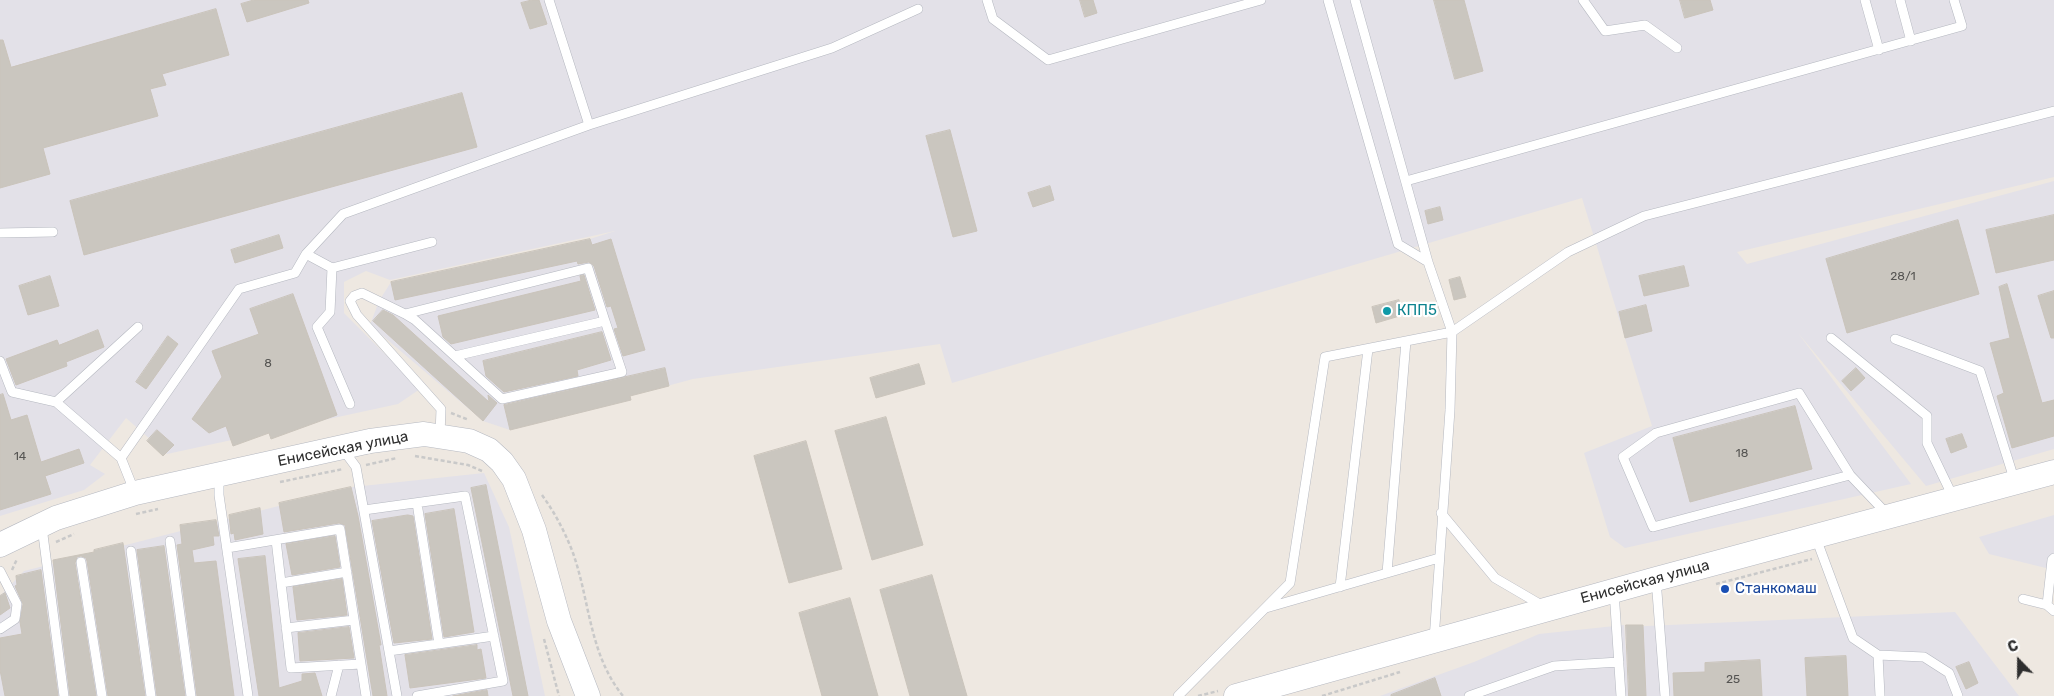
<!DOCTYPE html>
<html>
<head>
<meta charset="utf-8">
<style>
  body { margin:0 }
  #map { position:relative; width:2054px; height:696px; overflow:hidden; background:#eee8e1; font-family:Rubik,sans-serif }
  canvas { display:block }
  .north { position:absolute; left:1994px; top:636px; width:50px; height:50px; -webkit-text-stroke:4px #fff; paint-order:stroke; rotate:338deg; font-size:14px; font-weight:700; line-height:20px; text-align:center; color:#2e2e2e }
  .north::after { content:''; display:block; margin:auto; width:18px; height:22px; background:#2e2e2e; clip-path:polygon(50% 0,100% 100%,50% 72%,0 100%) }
</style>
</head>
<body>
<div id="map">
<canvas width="2054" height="696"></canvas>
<div class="north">С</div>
</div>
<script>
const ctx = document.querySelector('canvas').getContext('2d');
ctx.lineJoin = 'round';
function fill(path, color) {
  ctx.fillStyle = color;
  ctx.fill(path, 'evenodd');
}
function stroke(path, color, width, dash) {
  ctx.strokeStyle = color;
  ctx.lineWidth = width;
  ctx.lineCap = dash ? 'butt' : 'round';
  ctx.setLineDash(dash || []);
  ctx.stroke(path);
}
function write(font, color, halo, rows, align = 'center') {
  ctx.font = font + ' Rubik,sans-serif';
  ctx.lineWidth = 4.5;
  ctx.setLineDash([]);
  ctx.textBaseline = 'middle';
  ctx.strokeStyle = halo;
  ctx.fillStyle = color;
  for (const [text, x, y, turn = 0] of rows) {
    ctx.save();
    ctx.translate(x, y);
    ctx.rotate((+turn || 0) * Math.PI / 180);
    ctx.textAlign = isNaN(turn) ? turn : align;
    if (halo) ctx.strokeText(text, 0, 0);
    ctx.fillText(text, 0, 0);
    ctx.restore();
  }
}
fill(new Path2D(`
  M0,0H2054V177L1737,252L1747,264L2054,181V449L1926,486L1798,333L1911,484L1625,548L1610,537L1584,453L1652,426L1582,198L952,383L940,344L693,379L630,396L631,400L510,430L483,421L370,325L379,301L391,282L590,239L615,231L390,280L366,271L344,282V313L420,389L398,404L167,454L126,418L90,465L105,474L84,490L0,516Z
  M484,473L509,527L545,696H0V596L24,571L353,487Z
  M2054,515V570L1989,554L1979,537Z
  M1955,612L2019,696H1630L1625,627Z
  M1624,625L1629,696H1380L1474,662L1539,634Z`), '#e3e1e8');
const building = new Path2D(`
  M254,0H308L309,3L247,22L241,4Z
  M532,0H539L547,24L530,29L521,3Z
  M1080,0H1093L1097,13L1085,17Z
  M1434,0H1464L1483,71L1455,79Z
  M1680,0H1710L1713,10L1685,18Z
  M216,9L229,55L162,74L166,85L150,89L158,116L43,148L50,174L0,188V40H3L11,67Z
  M462,93L477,147L84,255L70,201Z
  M950,130L977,231L953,237L926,136Z
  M1050,186L1054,200L1033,207L1028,193Z
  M1440,207L1443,220L1428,224L1425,211Z
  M2054,215V260L1996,273L1986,230Z
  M1958,220L1979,294L1847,333L1826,259Z
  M279,235L283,248L235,263L231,250Z
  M590,239L592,245L611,239L645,350L623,356L614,329L618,328L611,306L607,307L594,266L589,262L578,264L577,261L395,300L391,282Z
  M1684,266L1689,286L1644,296L1639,276Z
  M584,275L595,310L451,344L443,337L438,316L581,281L580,276Z
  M50,276L59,306L28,315L19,286Z
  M1460,277L1466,297L1454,300L1449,280Z
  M2007,284L2042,403L2054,400V436L2012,448L1997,396L2004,393L1990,343L2010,338L1999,287Z
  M2054,291V338H2051L2038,296Z
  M293,294L337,415L271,439L269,433L233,446L226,426L209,433L192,419L222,377L212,351L259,334L250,309Z
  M1399,300L1403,315L1376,323L1372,307Z
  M1646,305L1652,331L1625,338L1619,312Z
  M383,310L393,315L489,402L488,395L497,403L483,421L373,321Z
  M98,330L104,347L66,362L67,366L16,385L6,359L57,340L59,345Z
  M602,332L611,360L577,370L578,376L504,392L486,376L483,361Z
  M168,336L178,344L146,389L136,382Z
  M919,364L925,384L876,398L870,378Z
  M665,368L669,386L630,396L631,400L510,430L504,405Z
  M1856,368L1865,378L1851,391L1842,381Z
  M3,394L11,420L27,415L41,462L79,449L84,463L45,476L51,494L0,510V395Z
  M1795,406L1812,469L1690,502L1673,438Z
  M886,417L923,545L872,560L835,431Z
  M157,430L174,445L163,456L147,441Z
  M1962,434L1967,447L1951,453L1946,439Z
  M806,441L842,569L789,583L754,456Z
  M486,485L528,696H513L471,488Z
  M351,487L358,516L381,645H379L387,696H373L345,525L339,523L284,532L279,503Z
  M260,508L263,534L235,540L234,533L231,534L229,515Z
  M454,509L474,632L444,637L425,514Z
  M408,515L413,516L432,639L394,643L372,521Z
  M216,520L219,536H213L214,545L192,550L194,563L216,561L234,696H197L177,545L182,544L180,525Z
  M335,536L340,567L292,575L286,544Z
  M123,543L145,696H108L87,561L86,558L81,556L77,557L75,563L96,696H70L53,560L94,552V550Z
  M164,546L185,696H157L137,550Z
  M265,556L279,688L302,681V674L315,673L322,696H259L238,559Z
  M41,570L58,696H5L0,670V638L22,634L20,622L23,604L15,586L17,585L16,576Z
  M932,575L967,696H910L880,590Z
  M342,579L347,615L297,620L293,587Z
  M5,593L10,608L0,615V596Z
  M850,598L878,696H822L799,613Z
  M1626,625H1643L1646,696H1629Z
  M349,627L354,658L300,661L298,633Z
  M477,645V650L481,649L486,678L410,688L405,655Z
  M1846,656L1848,696H1807L1805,658Z
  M1760,660L1762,696H1674L1673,673L1705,672V663Z
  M1969,662L1978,683L1966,689L1956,667Z
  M1435,678L1441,696H1391V695Z
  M487,690L488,696H453Z`);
fill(building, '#cac6bf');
stroke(building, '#cac4bb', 1);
const lane = new Path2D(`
  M549,0L589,125
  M987,0L993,19L1048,60L1261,0
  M1328,0L1398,244L1428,262
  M1355,0L1428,262L1452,332L1450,410L1434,640
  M1583,0L1605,31L1645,25L1677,48
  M1865,0L1879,50
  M1900,0L1911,41
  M1406,181L1962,26L1954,0
  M0,233L53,232
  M306,254L332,268
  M405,314L415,320L502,399L622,372L605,321
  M1831,338L1927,416V443L1954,499
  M1895,339L1980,371L2015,482
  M0,361L12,392L56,402L121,458
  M56,402L138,327
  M350,404L317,327L330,312L332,268L432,242
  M440,435L441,409L357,315L350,301L354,296L362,293L405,314L588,268L605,321L455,356
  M342,448L356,467L397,696
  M1850,475L1799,393L1656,433L1623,457L1653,527L1850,475L1887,514
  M219,476V495L248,696
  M135,493L121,458L239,289L295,273L306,254L343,214L589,125L832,48L918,9
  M417,503L439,644
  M364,510L465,496L503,681L417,696
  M1441,513L1495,578L1543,606
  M42,527L64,696
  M1816,538L1853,638L1878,655L1924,657L1949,673L1958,696
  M276,540L291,668L361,664
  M170,541L191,696
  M227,548L340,529L366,696
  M131,551L151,696
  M2054,558L2052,560L2047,605L2054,611
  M81,562L102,696
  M0,571L17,604L15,619L0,629
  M1387,573L1406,341
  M1656,579L1665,696
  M281,583L347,572
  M1340,587L1368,349
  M1614,591L1621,696
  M2023,599L2047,605
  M1266,608L1439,558
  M286,628L354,620
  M389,651L494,636
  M1878,655L1880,696
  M331,696L339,665
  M1178,696L1290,583L1325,357L1452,332L1568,252L1644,216L2054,111
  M1469,696L1554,666L1619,662`);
const secondary = new Path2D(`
  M0,545L56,518L135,493L370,441L424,434L469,441L489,450L502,462L514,479L534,530L559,621L588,696
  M1236,696L1656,579L2054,472`);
stroke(lane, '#b5b8c0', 10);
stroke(secondary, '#b5b8c0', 25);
stroke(new Path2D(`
  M451,413L469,420
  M415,456L468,465L482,471
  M366,465L397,458
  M280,482L343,469
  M542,495C555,513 565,532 573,553C590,601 589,654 623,696
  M136,514L158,509
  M56,542L74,534
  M12,570L17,559
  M1716,584L1812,559
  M544,639L559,696
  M1198,696L1218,691
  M1322,696L1400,672`), '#c9c9c9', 2.5, [4, 2.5]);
stroke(lane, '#fff', 9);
stroke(secondary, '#fff', 24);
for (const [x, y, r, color] of [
  [1387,311,5,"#0f9aa8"],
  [1725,589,5,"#1a4fb4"]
]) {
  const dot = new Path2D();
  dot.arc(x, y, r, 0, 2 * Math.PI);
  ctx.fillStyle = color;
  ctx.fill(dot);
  stroke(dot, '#fff', 2);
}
write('12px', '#555452', null, [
  ["28/1",1903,277],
  ["8",268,364],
  ["18",1742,454],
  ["14",20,457],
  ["25",1733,680]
]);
write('15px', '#0d838f', '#fff', [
  ["КПП5",1397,311]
], 'left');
write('15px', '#2e2e2e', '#fff', [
  ["Енисейская улица",343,449,-11],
  ["Енисейская улица",1645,582,-15]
]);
write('15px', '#164399', '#fff', [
  ["Станкомаш",1735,589]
], 'left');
</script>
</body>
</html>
